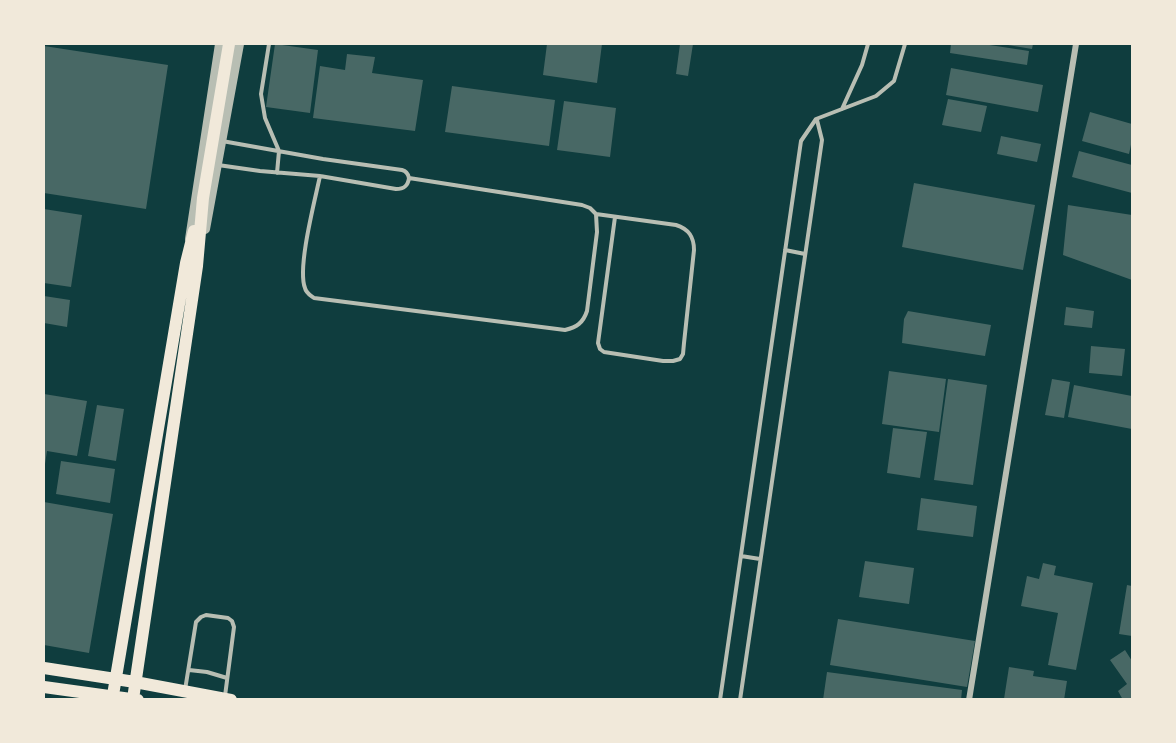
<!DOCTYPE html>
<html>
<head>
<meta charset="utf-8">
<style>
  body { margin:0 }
  #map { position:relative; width:1176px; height:743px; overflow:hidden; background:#0f3d3e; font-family:Inter,sans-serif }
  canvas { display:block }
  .frame { position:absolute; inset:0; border:45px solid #f1e9da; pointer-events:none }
</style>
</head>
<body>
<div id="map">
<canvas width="1176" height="743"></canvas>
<div class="frame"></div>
</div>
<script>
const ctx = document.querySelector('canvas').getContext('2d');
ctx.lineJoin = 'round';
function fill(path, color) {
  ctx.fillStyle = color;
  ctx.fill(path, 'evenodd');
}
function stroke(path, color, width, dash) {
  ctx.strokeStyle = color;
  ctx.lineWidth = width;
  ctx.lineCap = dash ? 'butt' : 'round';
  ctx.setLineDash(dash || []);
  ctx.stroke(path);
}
fill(new Path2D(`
  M275,44L318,50L310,113L266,107Z
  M547,44H602L597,83L543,75Z
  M680,44H693L688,76L676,74Z
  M951,44H983L1029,51L1027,65L950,53Z
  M1008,44H1033L1032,49L1008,45Z
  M44,46L168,65L146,209L44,193Z
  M347,54L375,57L372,73L423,80L415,131L313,118L320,66L345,70Z
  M951,68L1043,85L1038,112L946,95Z
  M452,86L555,100L549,146L445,132Z
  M948,99L987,106L981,132L942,125Z
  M564,101L616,108L610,157L557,150Z
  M1090,112L1132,124V140L1129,154L1082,141Z
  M1001,136L1041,144L1037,162L997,154Z
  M1079,151L1132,165V193L1072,177Z
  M914,183L1035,205L1023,270L902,247Z
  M1068,205L1132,215V280L1063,255Z
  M44,209L82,215L71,287L44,283Z
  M44,296L70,300L67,327L44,323Z
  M1066,307L1094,311L1092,328L1064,325Z
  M908,311L991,325L985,356L902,343L904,319Z
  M1091,346L1125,349L1122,376L1089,373Z
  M889,371L946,379L939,432L882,424Z
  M948,379L987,385L973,485L934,480Z
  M1052,379L1070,382L1064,418L1045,415Z
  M1074,385L1132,396V429L1068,417Z
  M44,394L87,401L77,456L47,451L45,464L44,463Z
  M97,405L124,409L116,461L88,456Z
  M893,428L927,432L920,478L887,473Z
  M61,461L115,469L110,503L56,494Z
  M921,498L977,506L973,537L917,530Z
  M44,502L113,514L89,653L44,645Z
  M865,561L914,568L909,604L859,597Z
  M1043,563L1056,566L1054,575L1093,583L1076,670L1048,665L1058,613L1021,606L1027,576L1039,579Z
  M1127,585L1132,586V636L1119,634Z
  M838,619L975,641L967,687L830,665Z
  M1125,650L1132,661V700H1123L1118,691L1127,684L1110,660Z
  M1009,667L1034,671L1033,676L1067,681L1064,700L1004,699Z
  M827,672L962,690L961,700H823Z`), '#486865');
stroke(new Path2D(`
  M269,44L261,94L265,118L279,151L277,173
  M842,109L862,65L868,44
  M222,141L323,159L402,170C406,171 408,173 409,178L582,205L590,208L596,214L597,232L587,311C583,323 577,327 565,330L314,298C310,295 306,293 305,288C297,268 315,200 320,176
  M218,165L260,171L320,176L396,189C404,189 408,186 409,178
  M596,214L676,225C689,229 694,237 694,250L684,343L683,354L680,359L673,361H663L604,352L600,349L598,343L615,217
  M785,250L805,254
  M741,556L760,559
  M189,670L207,672L227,678
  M185,690L196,622L201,617L206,615L228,618L232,621L234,627L225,696
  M720,700L801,141L816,119L876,96L894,81L905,44
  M740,700L822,140L817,120`), '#b8beb3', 4);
stroke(new Path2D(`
  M969,700L1076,44`), '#b8beb3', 6);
stroke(new Path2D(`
  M205,229L239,44
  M190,239L220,44`), '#b8beb3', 10);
stroke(new Path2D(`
  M44,668L135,682L231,700
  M44,687L138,700
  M113,695L186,263L194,231
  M133,699L197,266L203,198L229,44`), '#f1e9da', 12);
</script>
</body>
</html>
